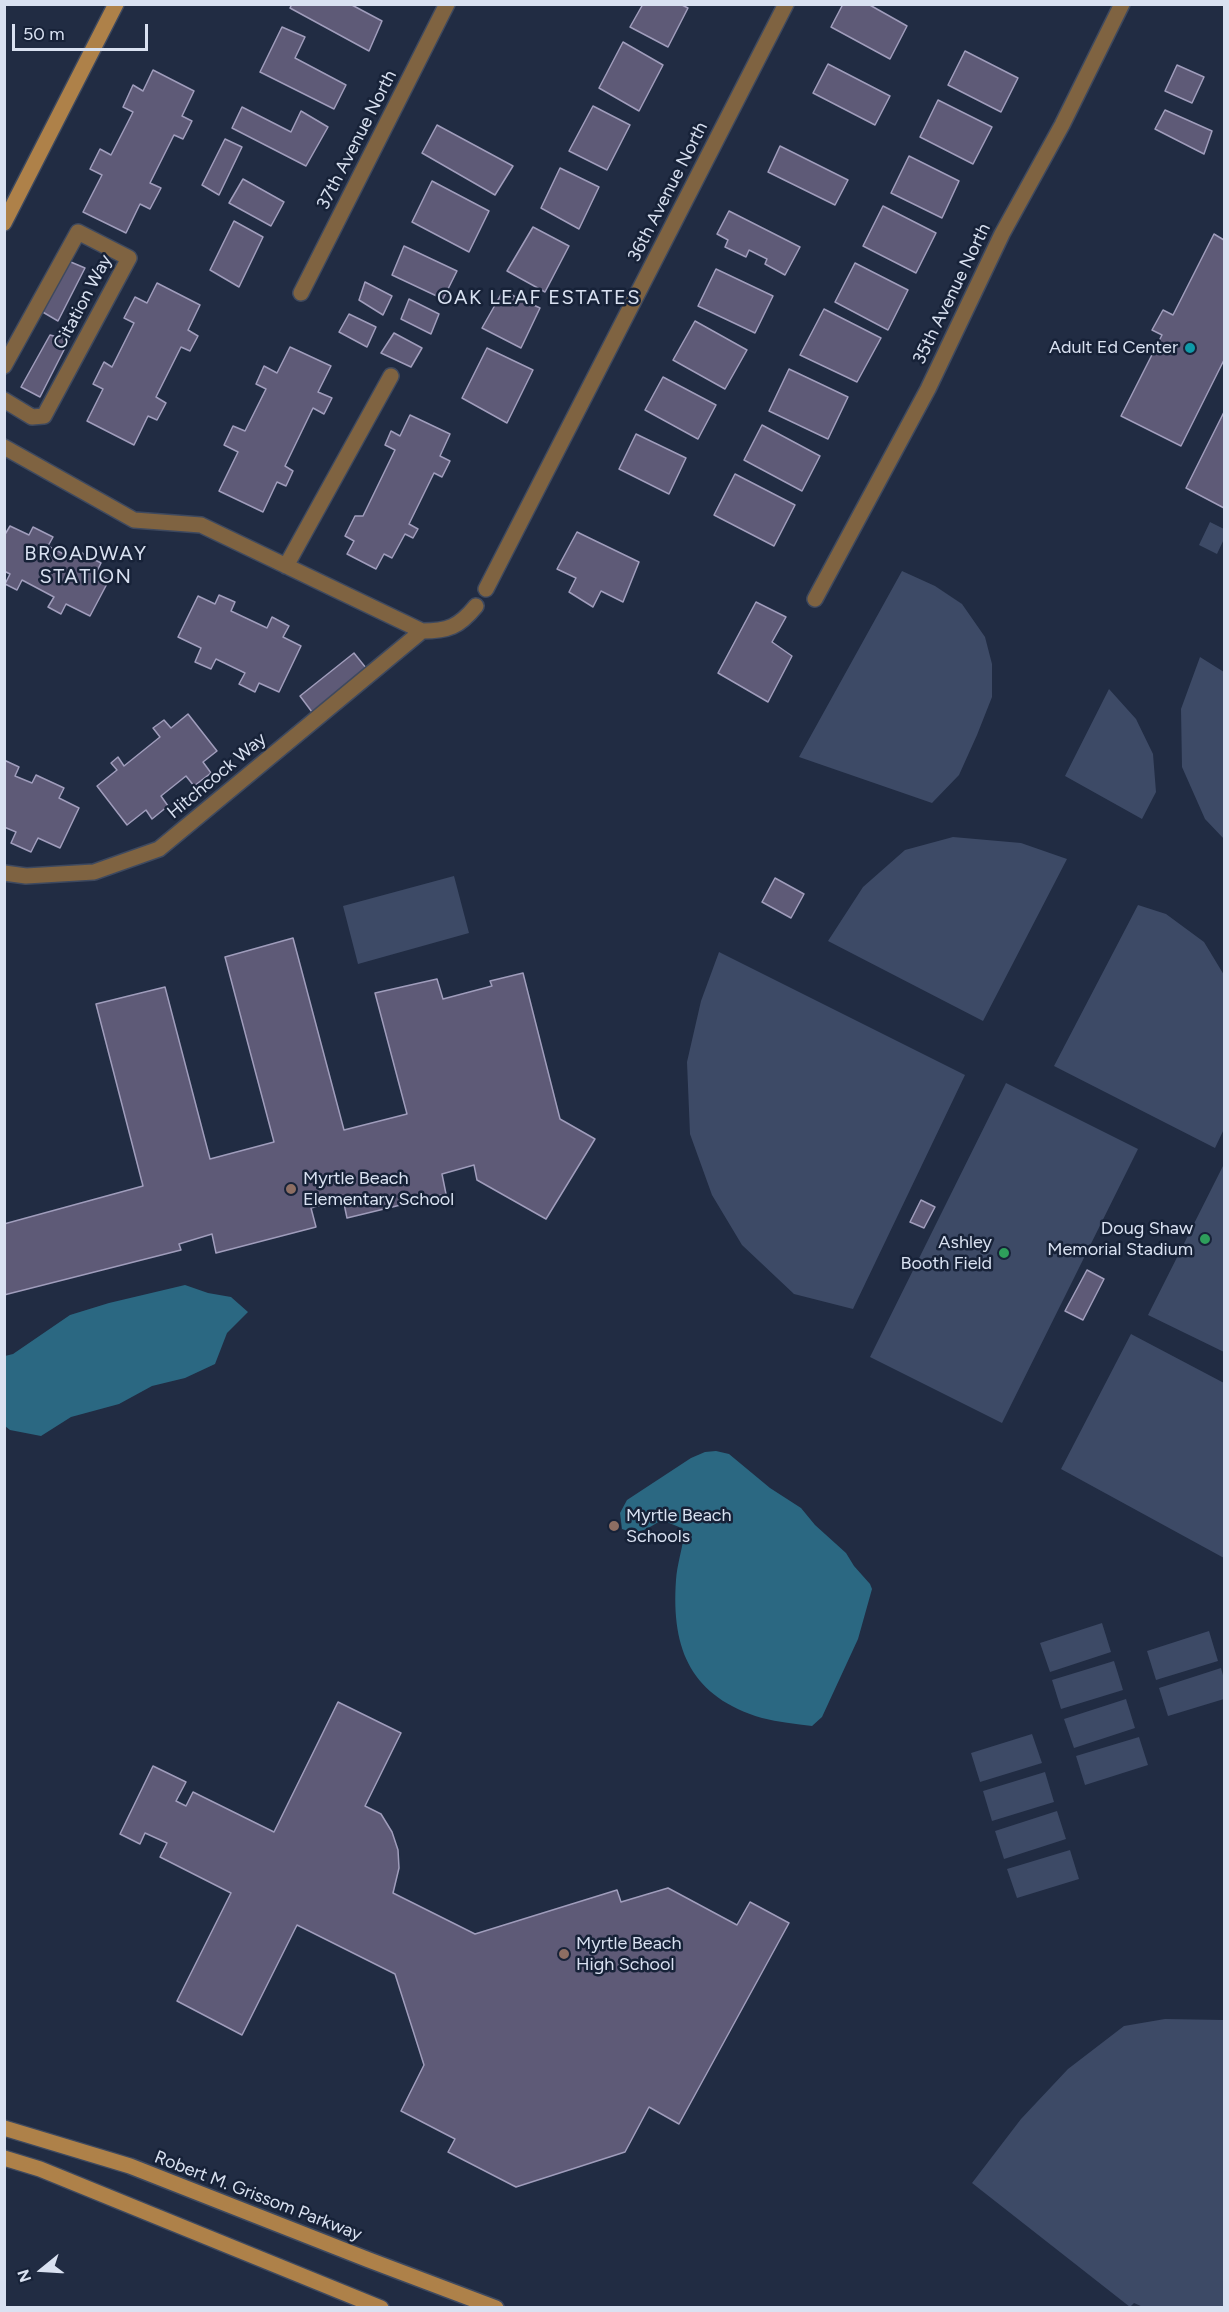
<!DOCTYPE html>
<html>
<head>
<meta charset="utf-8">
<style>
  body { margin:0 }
  #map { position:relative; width:1229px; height:2312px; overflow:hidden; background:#212c43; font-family:Figtree,sans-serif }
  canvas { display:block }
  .frame { position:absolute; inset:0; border:6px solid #d9e1f1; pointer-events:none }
  .north { position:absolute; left:12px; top:2240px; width:60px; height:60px; -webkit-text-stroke:4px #172238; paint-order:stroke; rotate:252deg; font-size:16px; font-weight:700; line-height:24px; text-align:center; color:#d9e1f1 }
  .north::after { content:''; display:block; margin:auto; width:21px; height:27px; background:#d9e1f1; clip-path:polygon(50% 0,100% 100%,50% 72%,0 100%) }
  .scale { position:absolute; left:12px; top:24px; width:136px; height:27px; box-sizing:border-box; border:3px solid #d9e1f1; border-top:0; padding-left:8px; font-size:18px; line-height:21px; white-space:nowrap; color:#d9e1f1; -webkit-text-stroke:4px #172238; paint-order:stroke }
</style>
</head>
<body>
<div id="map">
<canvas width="1229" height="2312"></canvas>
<div class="frame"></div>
<div class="north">N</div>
<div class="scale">50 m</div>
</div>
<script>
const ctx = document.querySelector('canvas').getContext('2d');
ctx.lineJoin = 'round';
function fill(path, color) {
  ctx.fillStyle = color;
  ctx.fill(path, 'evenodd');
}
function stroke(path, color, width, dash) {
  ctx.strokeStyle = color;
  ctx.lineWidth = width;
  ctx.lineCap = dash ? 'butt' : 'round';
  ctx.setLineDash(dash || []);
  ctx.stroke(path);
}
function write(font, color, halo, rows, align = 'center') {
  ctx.font = font + ' Figtree,sans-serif';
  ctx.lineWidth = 5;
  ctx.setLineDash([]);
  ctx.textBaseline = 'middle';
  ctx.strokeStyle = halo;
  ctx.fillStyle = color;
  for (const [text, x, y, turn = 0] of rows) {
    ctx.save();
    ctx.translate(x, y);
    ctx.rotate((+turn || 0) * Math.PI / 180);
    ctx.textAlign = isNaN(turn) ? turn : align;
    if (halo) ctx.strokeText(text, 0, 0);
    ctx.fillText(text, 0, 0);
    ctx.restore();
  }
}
fill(new Path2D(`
  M1210,522L1224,529V539L1217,554L1199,545Z
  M902,571L935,586L962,604L985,637L992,664V697L977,735L959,775L932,803L799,757Z
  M1200,657L1224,672V839L1205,819L1182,767L1181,709Z
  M1109,689L1136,719L1153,754L1156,792L1142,819L1065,776Z
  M953,837L1021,843L1067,859L983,1021L828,941L863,887L905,850Z
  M454,876L469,933L358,964L343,906Z
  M1138,905L1166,914L1204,942L1224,975V1129L1215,1148L1054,1066Z
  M719,952L965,1075L853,1309L794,1294L742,1245L712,1195L690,1134L687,1062L701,1001Z
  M1006,1083L1138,1149L1002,1423L870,1357Z
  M1224,1164V1352L1148,1315Z
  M1131,1334L1224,1383V1558L1061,1469Z
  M1102,1623L1111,1652L1050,1672L1040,1643Z
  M1209,1631L1218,1661L1156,1680L1147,1651Z
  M1114,1661L1123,1690L1061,1709L1052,1680Z
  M1221,1668L1224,1679V1699L1168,1716L1159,1688Z
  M1126,1699L1135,1728L1074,1748L1064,1719Z
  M1032,1734L1042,1763L980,1782L971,1753Z
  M1139,1737L1148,1765L1085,1785L1076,1756Z
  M1045,1772L1054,1802L992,1821L983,1791Z
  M1057,1811L1066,1839L1004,1859L995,1831Z
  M1070,1850L1079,1879L1017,1898L1007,1869Z
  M1165,2019L1224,2020V2307H1143L1134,2303L1130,2307L972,2183L1021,2119L1068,2069L1124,2026Z`), '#3d4a66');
fill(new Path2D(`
  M185,1285L208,1293L231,1297L248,1312L227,1333L215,1364L185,1378L152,1386L119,1404L71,1417L41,1436L10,1430L5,1426V1356L13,1354L70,1315L109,1303Z
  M716,1451L729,1454L770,1488L801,1508L815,1525L846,1553L854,1566L870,1584L872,1589L858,1639L822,1717L812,1726C796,1724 778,1722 762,1718C692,1697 671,1651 676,1580C677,1565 682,1550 684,1535L679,1527L662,1520C646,1529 640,1536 622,1529L620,1513L627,1500L691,1458L705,1452Z`), '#2b6882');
const building = new Path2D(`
  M292,4H350L382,21L369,51L290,8Z
  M643,4H680L688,8L668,47L630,27Z
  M843,4H868L907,26L890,59L831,27Z
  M282,27L305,37L295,58L346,85L334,109L260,72Z
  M623,42L663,65L639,111L599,88Z
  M965,51L1018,78L1001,112L948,85Z
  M828,64L890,96L875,125L813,93Z
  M1177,65L1204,77L1192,103L1165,91Z
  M153,70L194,91L182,116L192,121L183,139L174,135L150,183L161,188L150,209L140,204L126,233L83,212L102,175L90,169L100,149L111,155L133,112L123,107L133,85L143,91Z
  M938,100L992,127L973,164L920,137Z
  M593,106L630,125L607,170L569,151Z
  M242,107L291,132L301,111L328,127L306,166L232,128Z
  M1165,110L1212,131L1204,154L1155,129Z
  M437,125L513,166L495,195L422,153Z
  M225,139L242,147L219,195L202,185Z
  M780,146L848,180L835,205L768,172Z
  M909,156L959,181L942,218L891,193Z
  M560,168L599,187L579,229L541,208Z
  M243,179L284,202L271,226L229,203Z
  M432,181L489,211L469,252L412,222Z
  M883,206L936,233L916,273L863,246Z
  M729,211L800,247L785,275L765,264L767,259L749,250L746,257L725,247L728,240L717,234Z
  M234,221L263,237L239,287L210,270Z
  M533,227L569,246L545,292L507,271Z
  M1214,234L1224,240V360L1181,446L1121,416L1162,335L1152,330L1163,310L1173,315Z
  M404,246L457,271L443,299L392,275Z
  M66,260L85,268L58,321L41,311Z
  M855,263L908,290L888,330L835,302Z
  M716,269L773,296L755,333L698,306Z
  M365,282L392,296L383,315L359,300Z
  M157,283L200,305L188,330L198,336L190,351L181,347L156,397L166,403L157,420L148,416L134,445L87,421L103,389L93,384L104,362L112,367L134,323L124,318L135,297L147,303Z
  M503,291L540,308L521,348L482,328Z
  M409,299L439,314L431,334L401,319Z
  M824,309L881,338L857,382L800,355Z
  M349,314L376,327L367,347L339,332Z
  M695,321L747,350L725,389L673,360Z
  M394,333L422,348L411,367L381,353Z
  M50,335L69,340L40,397L21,387Z
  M290,347L331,366L318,392L332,398L324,414L313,408L285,466L293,471L286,486L277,482L263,512L219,491L238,452L224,445L233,426L245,431L266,389L256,384L264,366L277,373Z
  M487,348L533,370L507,423L462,398Z
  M789,369L848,397L828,439L769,411Z
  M663,377L716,405L698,439L645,410Z
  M1224,412V508L1186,488Z
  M410,415L450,434L440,456L450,461L442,477L434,473L409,524L418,529L413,538L405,534L392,558L384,554L376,569L347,554L354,541L345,536L355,516H363L395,450L385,445L391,431L400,436Z
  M762,425L820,456L802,491L744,460Z
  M636,434L686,458L669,494L619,469Z
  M735,474L795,505L774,546L714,515Z
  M10,526L29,535L33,527L53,537L48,546L73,559L78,551L101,563L96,573L109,580L90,616L66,604L61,614L48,607L54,597L22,580L17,590L5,584L10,574L4,571V536Z
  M577,532L639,562L623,602L601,591L593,607L569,592L576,578L557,569Z
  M219,595L235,602L231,611L267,628L272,617L289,626L283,637L301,646L279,692L259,683L255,692L239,684L245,673L216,659L211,669L195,662L201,648L178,637L198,596L215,604Z
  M756,602L786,617L772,642L792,656L768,702L718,673Z
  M354,653L366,668L312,712L300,696Z
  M188,714L217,751L203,762L211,773L194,786L186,776L161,796L168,806L152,819L146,810L127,825L97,786L117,770L111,763L118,757L124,766L160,737L153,728L164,720L171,728Z
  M4,760L19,767L15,776L32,783L36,775L64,788L59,798L79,808L60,848L38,838L31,852L11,843L16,832L4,827Z
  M775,878L804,894L791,918L762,902Z
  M293,938L344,1130L407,1114L375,993L437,979L443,999L492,986L490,981L523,973L560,1119L595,1139L546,1219L477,1180L474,1165L442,1174L446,1194L347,1218L343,1199L311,1208L316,1227L216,1253L212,1234L179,1244L181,1250L4,1295V1224L143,1186L96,1004L165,987L210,1159L274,1142L225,957Z
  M921,1200L935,1207L924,1228L910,1222Z
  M1087,1270L1104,1279L1083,1320L1065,1311Z
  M338,1702L401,1733L365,1806L381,1814L392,1832L398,1850L399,1868L393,1893L475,1934L617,1890L621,1902L668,1888L737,1925L750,1902L789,1923L679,2124L649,2107L625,2152L516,2187L448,2152L455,2139L401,2111L424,2065L395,1974L297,1925L242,2035L177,2001L231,1893L160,1857L167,1843L145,1833L140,1844L120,1834L153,1766L186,1782L176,1801L186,1806L193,1792L274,1832Z`);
fill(building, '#5e5a77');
stroke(building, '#a09dbc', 1.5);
const street = new Path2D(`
  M301,293L447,4
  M4,366L78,232L129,258L44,416L32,417L4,400
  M4,447L134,520L201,525L422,631C448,631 459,627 476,606
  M286,566L391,376
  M486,589L786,4
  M815,599L928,389L1002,234L1062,125L1122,4
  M4,873L26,876L94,872L159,849L422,631`);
const secondary = new Path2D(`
  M4,223L116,4
  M4,2128L130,2166L369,2260L496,2308
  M4,2158L40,2169L381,2308`);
stroke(street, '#3e495f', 18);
stroke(secondary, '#3e495f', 18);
stroke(street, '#7f6341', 15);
stroke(secondary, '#ae8149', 15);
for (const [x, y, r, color] of [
  [1190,348,6,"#0f9aa8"],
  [291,1189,6,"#8d6e63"],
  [1205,1239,6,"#2e9e5b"],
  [1004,1253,6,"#2e9e5b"],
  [614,1526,6,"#8d6e63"],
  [564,1954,6,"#8d6e63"]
]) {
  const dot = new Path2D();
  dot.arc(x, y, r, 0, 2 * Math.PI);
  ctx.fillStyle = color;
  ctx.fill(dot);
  stroke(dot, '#172238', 2);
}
write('18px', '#d9e1f1', '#172238', [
  ["37th Avenue North",357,140,-63],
  ["36th Avenue North",668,192,-63],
  ["35th Avenue North",952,294,-64],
  ["Citation Way",83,302,-62],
  ["Hitchcock Way",217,776,-40],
  ["Robert M. Grissom Parkway",258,2196,21]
]);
write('18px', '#d9e1f1', '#172238', [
  ["Adult Ed Center",1178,348],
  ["Myrtle Beach",303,1179,"left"],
  ["Elementary School",303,1200,"left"],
  ["Doug Shaw",1193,1229],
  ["Memorial Stadium",1193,1250],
  ["Ashley",992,1243],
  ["Booth Field",992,1264],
  ["Myrtle Beach",626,1516,"left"],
  ["Schools",626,1537,"left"],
  ["Myrtle Beach",576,1944,"left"],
  ["High School",576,1965,"left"]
], 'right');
ctx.letterSpacing = '1.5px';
write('20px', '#d9e1f1', '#172238', [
  ["OAK LEAF ESTATES",539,298],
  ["BROADWAY",86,554],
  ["STATION",86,577]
]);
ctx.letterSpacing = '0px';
</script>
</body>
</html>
